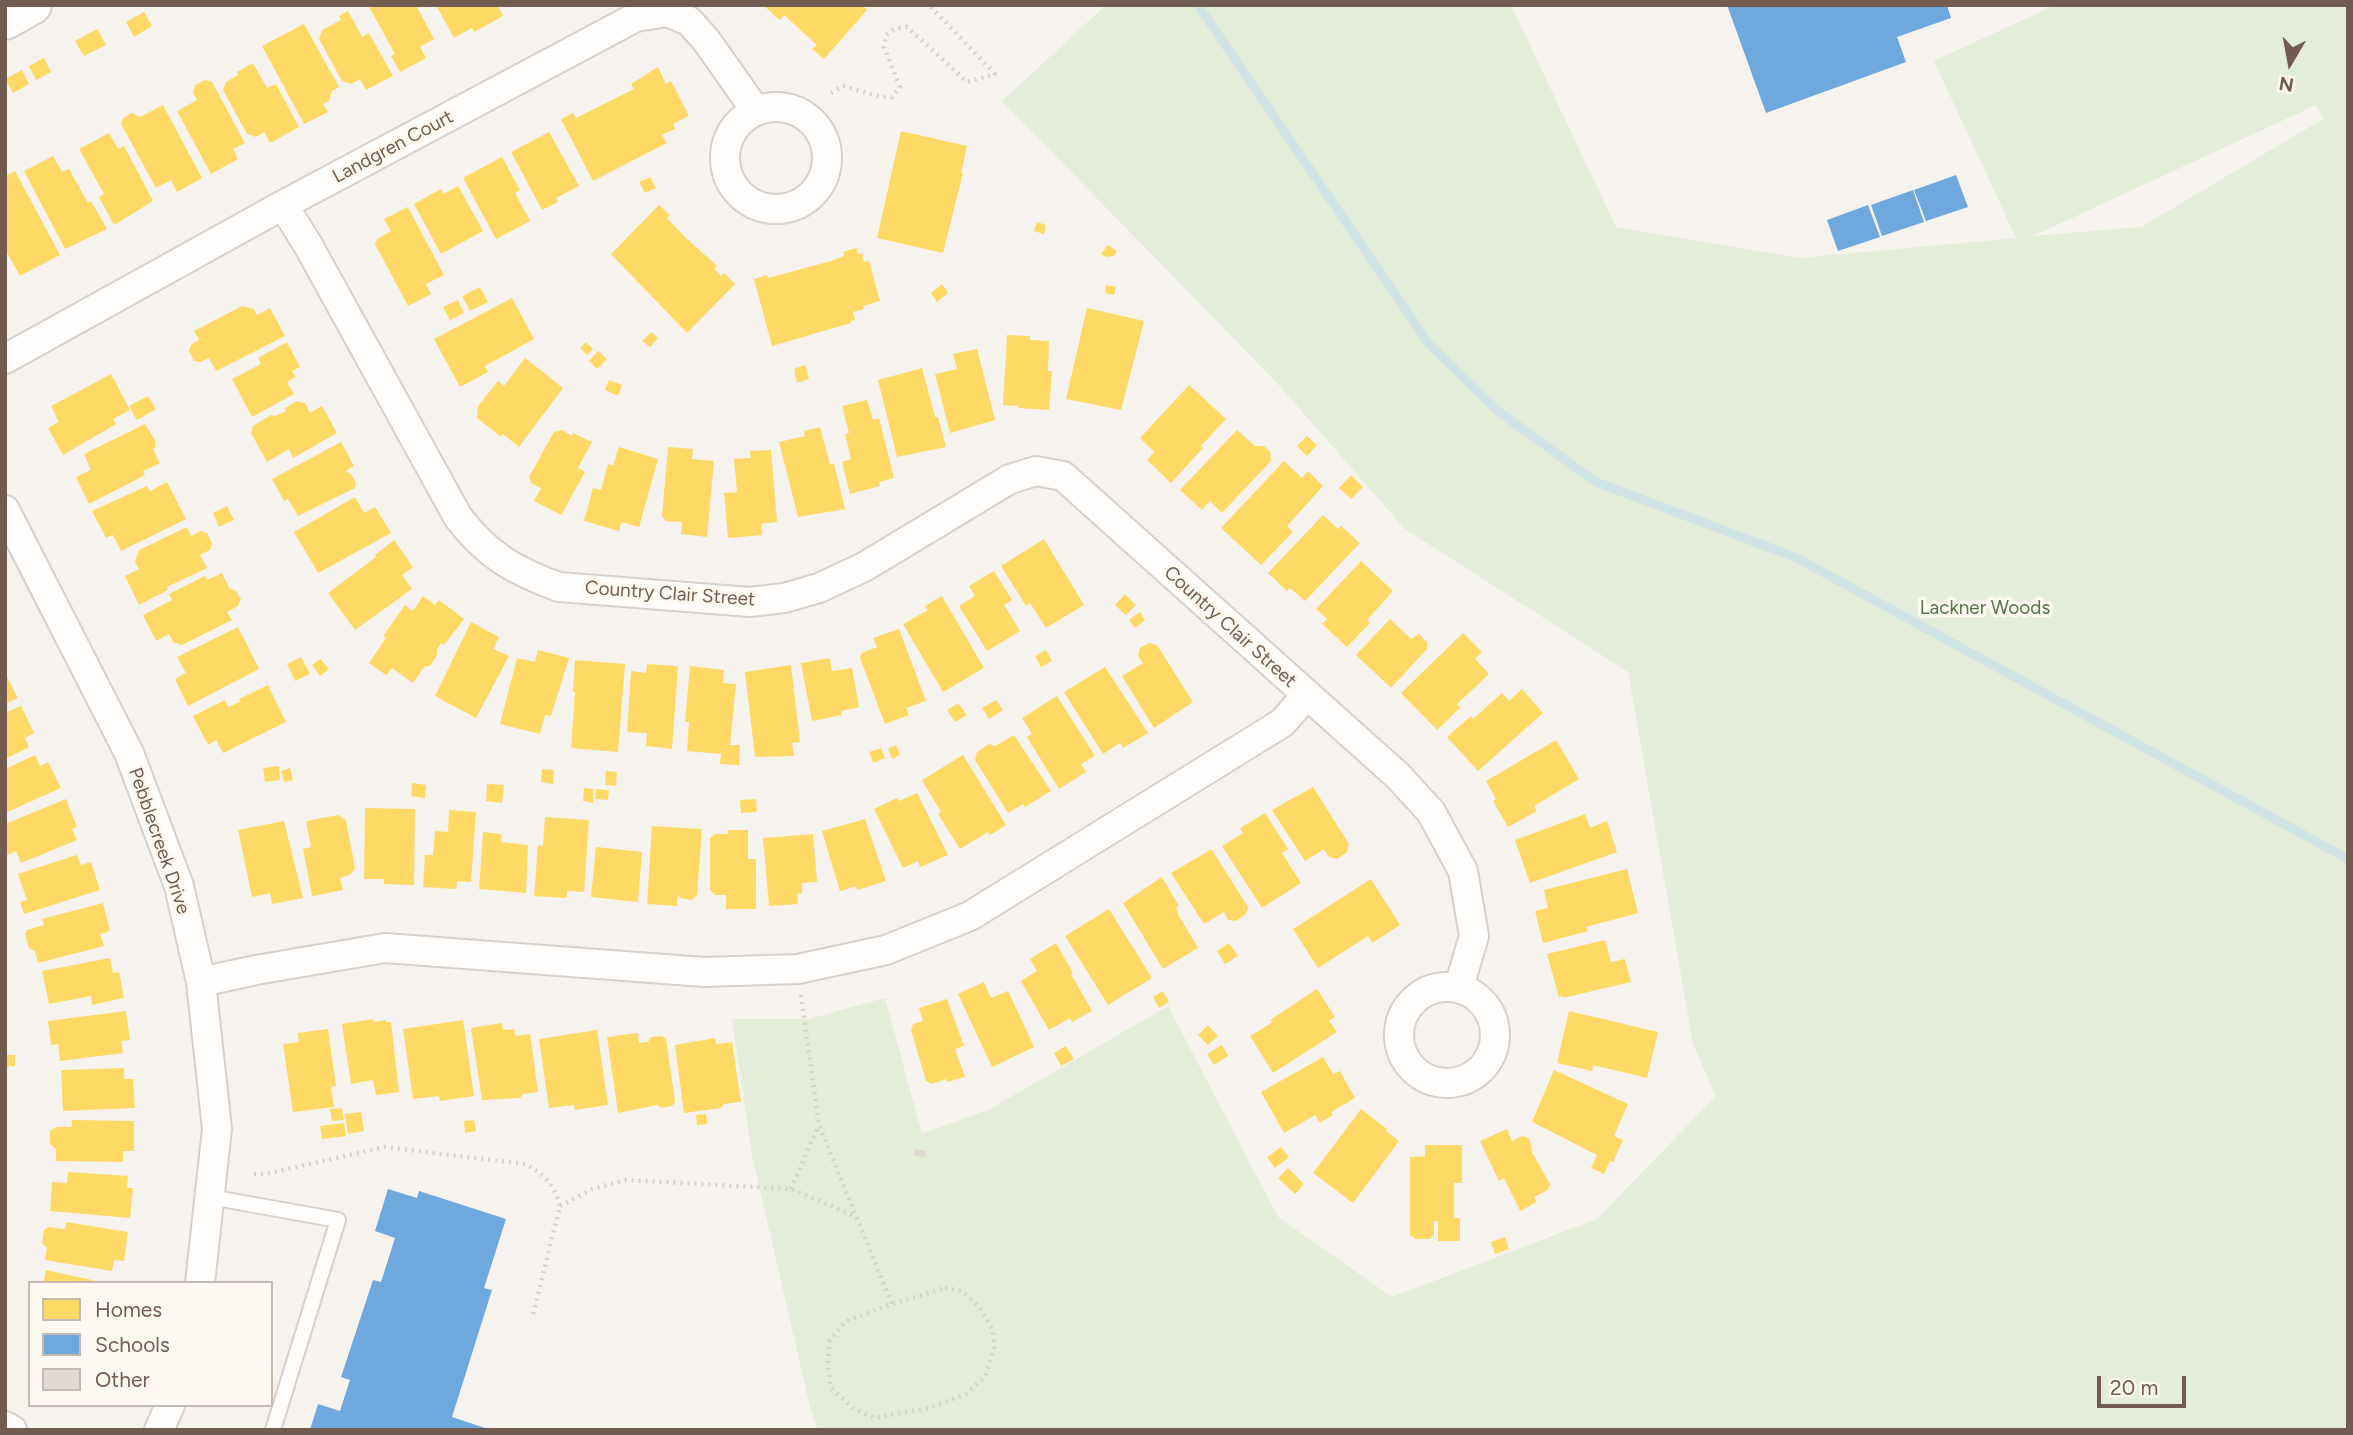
<!DOCTYPE html>
<html>
<head>
<meta charset="utf-8">
<style>
  body { margin:0 }
  #map { position:relative; width:2353px; height:1435px; overflow:hidden; background:#f6f3ee; font-family:Figtree,sans-serif }
  canvas { display:block }
  .frame { position:absolute; inset:0; border:7px solid #725c50; pointer-events:none }
  .legend { position:absolute; left:28px; top:1281px; width:245px; height:126px; box-sizing:border-box; background:#fdf8f0; border:2px solid #c5bab0; margin:0; padding:9px 12px; list-style:none; font-size:21px; color:#725c50 }
  .legend li { display:flex; align-items:center; gap:14px; height:35px }
  .legend b { width:35px; border:2px solid #c5bab0 }
  .north { position:absolute; left:2255px; top:28px; width:70px; height:70px; -webkit-text-stroke:5px #fdf8f0; paint-order:stroke; rotate:190deg; font-size:19px; font-weight:700; line-height:28px; text-align:center; color:#725c50 }
  .north::after { content:''; display:block; margin:auto; width:24px; height:32px; background:#725c50; clip-path:polygon(50% 0,100% 100%,50% 72%,0 100%) }
  .scale { position:absolute; left:2097px; top:1376px; width:89px; height:32px; box-sizing:border-box; border:4px solid #725c50; border-top:0; padding-left:9px; font-size:21px; line-height:24px; white-space:nowrap; color:#725c50; -webkit-text-stroke:5px #fdf8f0; paint-order:stroke }
</style>
</head>
<body>
<div id="map">
<canvas width="2353" height="1435"></canvas>
<div class="frame"></div>
<ul class="legend">
<li><b style="height:19px;background:#ffd966"></b>Homes</li>
<li><b style="height:19px;background:#6fa8dc"></b>Schools</li>
<li><b style="height:19px;background:#e0d9d4"></b>Other</li>
</ul>
<div class="north">N</div>
<div class="scale">20 m</div>
</div>
<script>
const ctx = document.querySelector('canvas').getContext('2d');
ctx.lineJoin = 'round';
function fill(path, color) {
  ctx.fillStyle = color;
  ctx.fill(path, 'evenodd');
}
function stroke(path, color, width, dash) {
  ctx.strokeStyle = color;
  ctx.lineWidth = width;
  ctx.lineCap = dash ? 'butt' : 'round';
  ctx.setLineDash(dash || []);
  ctx.stroke(path);
}
function write(font, color, halo, rows, align = 'center') {
  ctx.font = font + ' Figtree,sans-serif';
  ctx.lineWidth = 7;
  ctx.setLineDash([]);
  ctx.textBaseline = 'middle';
  ctx.strokeStyle = halo;
  ctx.fillStyle = color;
  for (const [text, x, y, turn = 0] of rows) {
    ctx.save();
    ctx.translate(x, y);
    ctx.rotate((+turn || 0) * Math.PI / 180);
    ctx.textAlign = isNaN(turn) ? turn : align;
    if (halo) ctx.strokeText(text, 0, 0);
    ctx.fillText(text, 0, 0);
    ctx.restore();
  }
}
fill(new Path2D(`
  M1106,5H1511L1616,227L1800,258L2016,238L1934,61L2055,5H2348V1430H818L810,1407L752,1155L732,1019H808L885,998L922,1134L990,1109L1168,1006L1278,1217L1392,1297L1597,1219L1716,1096L1693,1044L1628,672L1405,529L1276,382L1002,101ZM2316,105L2323,119L2141,227L2033,236Z`), '#e4ecda');
fill(new Path2D(`
  M368,5H416L434,39L420,47L426,58L400,72L391,56L395,54Z
  M436,5H497L503,16L474,32L472,28L454,38Z
  M763,5H862L867,10L824,59L812,49L817,45L784,15L780,20Z
  M348,11L362,37L369,33L393,76L366,90L360,79L351,84L342,81L319,39L322,30L341,20L339,16Z
  M144,12L152,26L134,37L126,22Z
  M304,24L339,87L332,91L329,101L323,104L328,112L304,124L262,46Z
  M97,29L106,45L84,56L75,41Z
  M44,58L51,72L36,80L29,66Z
  M253,63L267,88L276,84L299,127L270,143L264,132L256,137L247,134L223,90L226,82L238,75L237,72Z
  M658,67L666,84L671,81L689,116L673,124L675,129L662,135L667,143L593,181L561,119L573,113L576,118L634,89L631,84Z
  M22,70L29,84L13,93L5,79Z
  M205,80L212,82L245,143L233,149L238,159L211,174L177,111L197,100L193,93L195,85Z
  M163,105L202,178L177,192L171,180L156,188L121,124L123,118L132,113L140,117Z
  M901,131L967,146L961,173H963L943,253L877,238Z
  M549,132L579,186L556,198L558,202L542,210L511,152Z
  M109,133L118,149L124,146L153,201L114,225L99,197L104,194L79,149Z
  M53,156L62,172L69,169L88,203L91,201L107,229L65,249L24,171Z
  M502,157L520,190L515,193L530,221L496,239L463,178Z
  M15,171L60,255L20,276L5,249V176Z
  M650,177L656,188L645,193L639,182Z
  M458,186L483,231L441,254L414,204L441,189L443,194Z
  M659,205L670,215L667,218L685,237L717,266L714,269L721,276L724,273L735,284L687,333L611,254Z
  M408,207L444,275L426,284L431,294L408,306L375,244L377,239L391,231L384,219Z
  M1037,222L1046,225L1044,234L1034,231Z
  M1108,245L1117,251L1114,256L1106,257L1101,254Z
  M857,248L858,254L862,253L864,262L869,261L880,301L863,306L864,309L853,312L855,320L850,321L851,323L772,346L754,279L767,275L768,278L831,261L844,256L843,252Z
  M942,284L948,293L937,302L931,293Z
  M1106,285L1116,287L1114,295L1105,293Z
  M480,287L488,302L470,311L462,296Z
  M512,298L534,339L485,366L488,372L460,387L434,339Z
  M458,300L464,313L450,320L443,307Z
  M242,306L254,309L257,315L270,308L285,336L216,371L209,358L200,362L194,361L189,351L191,345L199,340L194,331Z
  M1087,308L1144,321L1121,410L1066,399Z
  M651,332L658,338L650,347L642,341Z
  M1007,335L1030,336V340L1049,341L1048,371H1052L1049,410L1018,408V406L1003,405Z
  M287,342L300,367L292,371L296,377L287,382L294,394L252,417L232,379L261,364L258,358Z
  M586,342L593,349L587,355L580,348Z
  M977,349L995,420L950,433L935,374L957,369L953,354Z
  M598,351L607,359L597,369L589,361Z
  M525,358L563,388L519,447L503,434L501,437L477,418L478,406L498,381L504,386Z
  M805,365L809,379L797,383L794,369Z
  M922,368L935,417H938L946,447L897,457L878,380Z
  M111,374L130,410L113,419L116,424L63,455L48,428L59,422L51,406Z
  M609,380L622,385L618,396L605,390Z
  M1189,385L1226,419L1201,446L1203,448L1171,483L1147,460L1154,452L1140,438Z
  M148,396L156,409L137,420L129,406Z
  M867,400L873,420L879,418L894,478L879,482L880,486L850,494L842,462L851,459L845,434L849,433L842,406Z
  M297,401L305,403L310,413L322,406L337,433L293,458L289,449L267,462L251,433L253,426L271,415L275,416L286,411L285,408Z
  M145,424L155,440L156,447L153,449L160,463L143,471L145,475L89,504L76,477L91,470L84,454Z
  M820,427L830,464H834L845,509L798,517L779,442L805,436L804,431Z
  M562,430L572,436L573,433L592,442L578,468L585,472L561,515L534,501L541,488L531,483L529,477L554,432Z
  M1237,430L1255,446H1264L1270,452L1271,461L1222,513L1210,501L1202,510L1180,490Z
  M1307,436L1317,445L1307,456L1297,446Z
  M341,442L354,466L345,471L351,474L356,483L355,488L298,516L288,499L284,501L272,479Z
  M619,447L658,459L639,527L622,522L619,531L584,521L593,488L601,490L608,464L613,466Z
  M668,447L693,449L692,459L714,461L707,537L681,534L682,522L666,521L662,516Z
  M771,450L777,522L761,524L762,535L728,538L724,493L737,492L734,459L751,458L750,451Z
  M1284,461L1302,478L1308,471L1323,486L1287,526L1293,532L1261,565L1221,528Z
  M1351,475L1363,487L1351,499L1339,488Z
  M167,482L186,519L121,551L113,535L106,538L92,511L147,486L150,491Z
  M355,497L364,513L375,507L391,533L318,573L294,532Z
  M227,506L234,520L219,527L213,513Z
  M1323,515L1338,529L1341,526L1360,543L1305,601L1290,588L1287,591L1268,573Z
  M187,527L191,536L200,531L207,533L212,543L210,550L200,555L207,568L167,587L168,590L139,605L125,576L139,569L135,562L139,550Z
  M1044,539L1084,605L1046,628L1030,603L1026,606L1001,566Z
  M394,540L413,567L402,575L412,589L355,630L328,593L376,557L375,555Z
  M1361,561L1393,591L1367,620L1370,623L1347,647L1322,624L1327,619L1316,609Z
  M994,571L1012,600L1004,605L1020,631L987,651L959,606L975,596L969,586Z
  M222,573L229,588L236,591L241,599L238,606L227,612L232,620L182,645L173,642L169,634L156,641L143,615L172,600L169,594L205,576L207,580Z
  M1125,594L1136,605L1126,615L1115,605Z
  M423,596L435,605L439,600L464,619L444,645L441,643L437,650V655L430,666L424,667L413,683L392,668L386,675L369,663L386,638L383,636L405,605L413,611Z
  M942,596L984,668L943,692L903,624L928,610L925,606Z
  M1140,612L1145,620L1135,628L1129,620Z
  M1390,619L1411,639L1419,634L1427,642V649L1391,688L1356,655Z
  M471,622L499,637L493,649L509,656L476,718L435,696Z
  M238,627L259,669L188,706L175,679L186,673L177,657Z
  M899,629L926,701L906,708L909,715L885,724L860,658L862,653L877,647L873,638Z
  M1463,633L1482,652L1475,659L1489,674L1457,704L1460,708L1437,730L1401,693Z
  M1149,643L1157,645L1193,702L1154,728L1122,676L1143,663L1138,656L1140,648Z
  M538,650L569,658L551,716L545,715L540,734L500,724L517,658L535,662Z
  M1046,650L1052,661L1041,667L1035,656Z
  M301,657L310,674L295,681L287,664Z
  M830,658L832,671L852,668L859,707L841,711L842,715L812,721L801,663Z
  M320,659L329,669L320,676L312,665Z
  M575,660L625,664L618,752L571,748L575,692H573Z
  M647,664L678,666L672,749L646,746L647,733L627,732L631,671L646,673Z
  M791,665L800,742L792,743L794,756L755,757L745,672Z
  M690,666L724,670L723,683L736,684L730,745H740L739,765L720,764L721,754L687,751L689,722H685Z
  M1105,667L1148,733L1123,748L1120,743L1103,754L1064,692Z
  M5,673L18,698L5,704Z
  M268,685L286,722L223,753L216,740L208,745L193,716L225,700L228,707L240,702L239,699Z
  M1522,689L1543,713L1478,771L1447,737L1471,716L1473,719L1502,693L1509,701Z
  M1057,696L1095,756L1081,764L1086,772L1059,789L1027,737L1032,734L1022,718Z
  M996,700L1003,710L989,719L982,708Z
  M958,703L967,715L955,722L947,710Z
  M21,706L34,733L25,738L29,747L5,759V713Z
  M1014,735L1051,791L1025,807L1023,804L1008,813L975,760L977,752L989,744L995,746Z
  M1556,740L1579,779L1534,806L1537,811L1508,827L1493,801L1496,799L1486,781Z
  M896,745L900,755L892,759L888,749Z
  M881,748L885,758L873,763L869,752Z
  M35,755L40,766L48,762L61,788L5,813V769Z
  M963,755L1006,825L990,835L988,832L960,849L938,814L941,812L922,780Z
  M279,766L280,780L265,782L263,768Z
  M290,768L293,780L284,782L281,771Z
  M542,769L554,770L553,784L541,782Z
  M606,771L617,772L616,786L605,785Z
  M412,783L426,785L425,798L411,796Z
  M487,784L504,785L502,803L486,801Z
  M1313,787L1349,844L1347,852L1337,859L1329,857L1324,849L1305,861L1272,810Z
  M584,788L594,789L593,803L583,801Z
  M596,789L609,790L608,800L595,799Z
  M917,793L948,855L920,867L918,861L903,868L874,809L897,798L899,801Z
  M66,799L77,827L72,829L77,840L21,863L16,851L5,856V824Z
  M756,799L757,812L741,813L740,800Z
  M365,808L415,809L414,885L384,884V879H364Z
  M449,810L476,812L471,882L457,881L456,889L423,887L425,855H433L435,831L448,832Z
  M1265,813L1288,849L1282,853L1301,883L1262,908L1222,846L1243,833L1240,828Z
  M1585,814L1590,828L1607,821L1617,852L1530,883L1515,840Z
  M338,815L346,820L355,868L350,875L340,878L343,890L312,896L303,849L311,847L306,821Z
  M545,817L589,820L584,892L567,891V898L534,896L538,845L543,846Z
  M865,819L886,881L857,890L856,886L840,891L822,831Z
  M284,821L303,898L272,904L270,893L252,897L238,830Z
  M652,826L702,829L697,895L692,900L680,898L678,894L677,906L647,904Z
  M728,830H748V859H756V909H726V895H715L710,890V838L715,834H728Z
  M483,832L502,834L501,842L528,845L526,893L479,889Z
  M813,834L817,882L802,883V893L797,894L798,904L769,906L763,838Z
  M596,847L642,852L638,902L591,897Z
  M1210,850H1212L1248,907L1246,914L1236,921L1228,920L1224,912L1204,924L1171,873Z
  M77,855L81,865L91,862L100,890L24,914L20,902L27,900L18,874Z
  M1627,869L1638,913L1586,927L1588,931L1543,943L1535,911L1548,908L1544,890Z
  M1162,877L1179,906L1176,907L1179,916L1198,948L1163,969L1123,903Z
  M1371,879L1400,925L1372,943L1368,936L1318,968L1293,929Z
  M103,903L110,931L100,934L104,946L38,963L35,951L29,948L25,934L27,930L44,925L42,919Z
  M1109,909L1152,978L1108,1005L1065,936Z
  M1605,940L1611,962L1625,959L1631,982L1563,998V996L1559,997L1547,954Z
  M1056,943L1073,973L1071,974L1092,1011L1072,1022L1070,1018L1049,1030L1021,981L1037,971L1030,959Z
  M1229,943L1238,956L1225,964L1217,951Z
  M110,958L113,973L119,972L124,998L92,1005L91,996L49,1004L42,971Z
  M984,982L991,998L1008,991L1034,1047L992,1067L958,994Z
  M1317,989L1335,1017L1329,1021L1337,1032L1273,1073L1250,1036L1273,1022L1270,1020Z
  M1163,991L1169,1002L1159,1008L1153,997Z
  M947,999L964,1046L955,1049L965,1077L947,1082L946,1079L932,1084L926,1081L911,1030L913,1024L923,1021L919,1008Z
  M126,1011L130,1040L121,1041L123,1053L60,1061L58,1044L51,1045L48,1021Z
  M1569,1011L1658,1032L1647,1078L1593,1065L1592,1071L1557,1063Z
  M373,1019V1022L386,1020V1022H391L399,1092L376,1095L373,1080L351,1084L342,1024Z
  M463,1020L474,1096L440,1101L439,1096L413,1099L403,1029Z
  M502,1023L503,1030L514,1029L515,1036L530,1034L538,1092L523,1094L520,1098L482,1100L471,1028Z
  M1208,1025L1218,1036L1208,1045L1198,1035Z
  M328,1029L336,1086L331,1087L334,1107L293,1112L283,1044L299,1042L298,1033Z
  M597,1030L608,1105L575,1110L574,1105L549,1108L539,1039Z
  M638,1033L639,1043L648,1042L651,1037L662,1036L666,1039L675,1102L672,1106L661,1108L657,1105L618,1113L607,1037Z
  M715,1038L716,1044L732,1042L741,1102L724,1104L721,1108L684,1113L675,1045Z
  M1222,1045L1228,1056L1214,1065L1207,1054Z
  M1066,1046L1074,1059L1061,1066L1054,1053Z
  M6,1055H15V1066L6,1067Z
  M1323,1057L1333,1074L1340,1071L1355,1098L1331,1112L1333,1115L1320,1123L1315,1115L1284,1133L1261,1092Z
  M124,1068V1079H133L135,1108L63,1111L61,1070Z
  M1554,1070L1628,1104L1614,1136L1623,1140L1613,1162L1610,1161L1604,1174L1591,1168L1597,1155L1532,1122Z
  M342,1108L344,1120L332,1121L330,1109Z
  M1361,1109L1387,1129L1386,1131L1399,1141L1353,1203L1313,1173Z
  M361,1112L364,1131L348,1134L345,1114Z
  M706,1114L707,1124L697,1125L696,1115Z
  M72,1120L134,1121V1151H123V1162L56,1161V1149L50,1144V1131L56,1127H72Z
  M474,1120L476,1131L465,1133L464,1121Z
  M344,1123L346,1136L322,1139L320,1126Z
  M1507,1129L1512,1141L1522,1136L1529,1138L1533,1154L1550,1184L1548,1190L1534,1197L1537,1202L1520,1211L1504,1178L1499,1181L1480,1141Z
  M1425,1145H1462V1183H1454V1218H1460V1241H1438V1221H1434V1235L1430,1239H1415L1410,1235V1157L1425,1156Z
  M1281,1147L1289,1157L1275,1168L1267,1157Z
  M1288,1168L1304,1184L1295,1194L1278,1178Z
  M68,1172L128,1176L127,1188H133L130,1218L50,1211L52,1182L67,1183Z
  M66,1222L128,1232L124,1261L114,1260L112,1271L45,1260L47,1248L42,1243L44,1230L49,1227L65,1229Z
  M1505,1237L1509,1249L1495,1254L1491,1242Z
  M46,1270L101,1282V1283H43Z`), '#ffd966');
fill(new Path2D(`
  M1727,5H1947L1951,18L1897,37L1906,62L1766,113Z
  M1956,175L1968,207L1926,221L1914,190Z
  M1913,190L1924,222L1882,236L1871,205Z
  M1868,205L1880,237L1838,251L1827,220Z
  M388,1189L417,1198L419,1191L506,1219L484,1288L492,1290L452,1417L491,1430H310L318,1404L340,1411L350,1380L341,1377L373,1280L381,1282L395,1238L375,1231Z`), '#6fa8dc');
stroke(new Path2D(`
  M1198,5L1429,344L1499,412L1596,482L1797,558L2348,859`), '#d0e4e6', 9);
fill(new Path2D(`
  M915,1149L926,1151L925,1157L914,1156Z`), '#e0d9d4');
const lane = new Path2D(`
  M210,1197L338,1220L273,1430`);
const street = new Path2D(`
  M725 158a51 51 0 1 1 102 0a51 51 0 1 1-102 0Z
  M283,205L308,245L458,517C487,555 514,571 559,587L750,602L784,598L819,588L864,567L1010,479L1036,471L1063,476L1398,776L1431,812L1463,871L1474,936L1459,987
  M5,359L283,205L636,17L667,12L689,21L706,40L756,111
  M5,510L129,753L179,886L201,982L217,1129L200,1283
  M201,982L256,970L385,948L704,972L798,969L886,950L970,916L1282,723L1306,696
  M1399 1035a48 48 0 1 1 96 0a48 48 0 1 1-96 0Z
  M5,1426L12,1430
  M159,1430L170,1405`);
const secondary = new Path2D(`
  M5,20L32,5`);
stroke(lane, '#d6d0cc', 18);
stroke(street, '#d6d0cc', 32);
stroke(secondary, '#d4cfc9', 42);
stroke(new Path2D(`
  M831,93L843,86L881,97H892L900,87L884,47L886,35L894,29L907,27L967,82L995,74L929,5
  M801,995L819,1125L892,1304
  M254,1174H265L385,1147L525,1164C545,1174 554,1185 560,1206L532,1319
  M791,1189L819,1125
  M560,1206L592,1189L626,1180L791,1189L855,1216
  M945,1288L961,1291L979,1306L993,1331L994,1348L985,1377L966,1394L929,1408L874,1418L853,1408L831,1388L828,1363L830,1340L846,1321L892,1304Z`), '#d7d1cd', 4.5, [2, 5]);
stroke(lane, '#fefdfc', 14);
stroke(street, '#fefdfc', 28);
stroke(secondary, '#fefdfc', 38);
write('19px', '#725c50', '#fdf8f0', [
  ["Landgren Court",393,147,-28],
  ["Country Clair Street",670,594,4],
  ["Country Clair Street",1230,627,42],
  ["Pebblecreek Drive",159,841,71]
]);
write('19px', '#567749', '#fdf8f0', [
  ["Lackner Woods",1985,608]
]);
</script>
</body>
</html>
